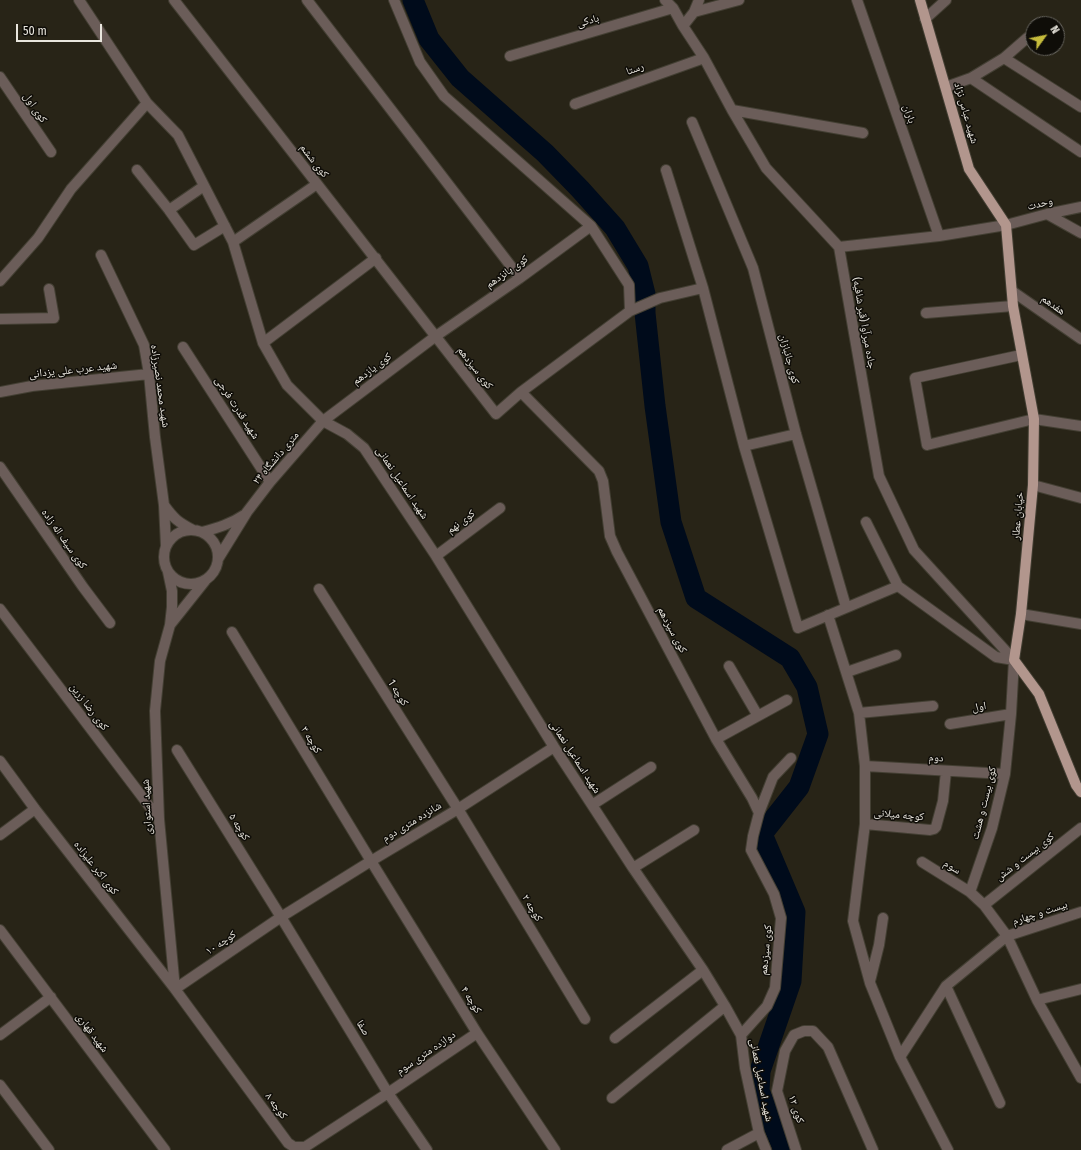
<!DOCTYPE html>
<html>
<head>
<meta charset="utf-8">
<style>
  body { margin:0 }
  #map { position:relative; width:1081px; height:1150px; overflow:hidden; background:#282417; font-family:"Fira Sans Condensed",sans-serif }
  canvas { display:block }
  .north { position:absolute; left:1025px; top:16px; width:40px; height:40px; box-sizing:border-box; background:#0f0d08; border:1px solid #66645e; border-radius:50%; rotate:57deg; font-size:11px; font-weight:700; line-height:16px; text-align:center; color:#e9e6de }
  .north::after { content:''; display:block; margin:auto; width:14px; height:18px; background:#c6bc3c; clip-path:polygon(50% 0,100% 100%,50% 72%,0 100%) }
  .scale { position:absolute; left:16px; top:24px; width:86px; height:18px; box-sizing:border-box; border:2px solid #e9e6de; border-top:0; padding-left:5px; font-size:12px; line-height:14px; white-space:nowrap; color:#e9e6de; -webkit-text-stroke:3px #0f0d08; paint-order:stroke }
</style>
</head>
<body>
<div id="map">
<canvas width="1081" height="1150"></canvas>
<div class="north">N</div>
<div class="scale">50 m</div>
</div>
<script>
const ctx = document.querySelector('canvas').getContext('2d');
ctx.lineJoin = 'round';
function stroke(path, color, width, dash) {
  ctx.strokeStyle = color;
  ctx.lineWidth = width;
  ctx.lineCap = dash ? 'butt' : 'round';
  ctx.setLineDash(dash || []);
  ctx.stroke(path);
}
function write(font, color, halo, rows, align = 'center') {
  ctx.font = font + ' "Fira Sans Condensed","Noto Naskh Arabic",sans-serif';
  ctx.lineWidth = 3;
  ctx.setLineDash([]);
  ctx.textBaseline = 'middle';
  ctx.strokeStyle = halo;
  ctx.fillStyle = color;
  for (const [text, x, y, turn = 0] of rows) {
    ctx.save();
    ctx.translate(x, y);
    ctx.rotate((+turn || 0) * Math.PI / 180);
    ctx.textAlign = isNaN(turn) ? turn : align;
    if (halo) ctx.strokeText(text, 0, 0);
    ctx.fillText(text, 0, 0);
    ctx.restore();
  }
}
stroke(new Path2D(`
  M413,0L429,39L460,78L545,153L580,189L615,228L638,266L645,294V313L655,406L671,522L696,598L790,658L807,687L818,734L799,787L762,834L795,912L791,981L760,1071L759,1091L784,1150`), '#000b1b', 21);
const minor = new Path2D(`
  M79,0L147,103L178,135L233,242L263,343L287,385L323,421L347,434L364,448L436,556L554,747L592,805L633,868L703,970L725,1006L741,1035L745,1068L759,1133L766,1150
  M174,0L496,414L521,392L599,471L603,481L610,536L617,552L716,739L752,798L759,813L753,836L751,850L774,894L781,918L775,988L767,1006L741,1035
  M307,0L520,278
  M394,0L420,62L444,96L591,226L629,285L630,311
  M665,0L673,8L683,26L704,58L732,110L766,168L839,247L879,476L914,550L1014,660
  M857,0L939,236
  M694,12L739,0
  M925,19L946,0
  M683,26L694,12L699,0
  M510,56L673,8
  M1004,58L1081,107
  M0,77L51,152
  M971,78L1081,152
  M946,87L971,78L1004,58L1027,38
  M575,104L704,58
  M732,110L863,133
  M692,122L753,268L796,434L846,607
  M137,170L169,210L194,245L225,226
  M666,170L703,288L744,446L798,628L898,586L996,657L1014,660
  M169,210L204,186
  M1047,214L1081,233
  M233,242L317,184
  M839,247L939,236L1006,225L1047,214L1081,207
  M101,255L144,345L149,374L155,437L164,505L166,546
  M0,281L38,238L71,189L147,103
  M1012,291L1081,339
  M926,313L1013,306
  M0,319L54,318L49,289
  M263,343L376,258
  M183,347L270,482
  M1021,355L915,378L927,445L1034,419L1081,426
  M0,392L32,386L149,374
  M521,392L630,311L660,298L703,288
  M744,446L796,434
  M0,467L83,587L110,623
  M1033,485L1081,498
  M164,505C174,519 178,522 193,530
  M866,522L898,586
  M164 557a27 27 0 1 1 54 0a27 27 0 1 1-54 0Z
  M202,532C217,528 231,524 244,515
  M436,556L500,508
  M218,559L247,512L270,482L323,421L436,336L520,278L591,226
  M168,572L172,591V607L170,625L160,661L155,711L159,819L175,989
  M319,589L458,809L585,1019
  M0,609L159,819
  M1021,614L1081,624
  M828,615L859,713L865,766V824L853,921L870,983L900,1057L948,1150
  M170,625L205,581
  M232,632L371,861L477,1033L555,1150
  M1014,660L1011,714L1005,774L992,828L970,892L984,905L1007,936L1037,1000L1081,1078
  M729,666L758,716
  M847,672L896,655
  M859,713L933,706
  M950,724L1011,714
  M716,739L787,700
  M177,750L281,917L388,1093L427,1150
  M0,761L35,809L175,989L288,1143L294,1147H305L388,1093L477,1033
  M865,766L1005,774
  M592,805L651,767
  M759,813L773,777L791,758
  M865,824L930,830L934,829L936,827L943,801L946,771
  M0,835L35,809
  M922,862L970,892
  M633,868L694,830
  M984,905L1081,828
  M0,930L165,1150
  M870,981L879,945L883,918
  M946,986L1000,1103
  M175,989L281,917L371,861L458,809L554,747
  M1037,1000L1081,989
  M0,1035L51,997
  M615,1038L703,970
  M900,1057L946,986L1007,936L1081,912
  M0,1085L49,1150
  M612,1098L725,1006
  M727,1150L759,1133
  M796,1150L777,1091L785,1051L794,1035L804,1031H813L828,1047L873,1150`);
const major = new Path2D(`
  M920,0L969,169L1006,225L1013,306L1034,419L1033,485L1021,614L1014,660L1039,694L1076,785L1081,792`);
stroke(minor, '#433f33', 12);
stroke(major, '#433f33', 12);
stroke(minor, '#6b5d59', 10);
stroke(major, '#b2968d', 10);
write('11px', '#e9e6de', '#0f0d08', [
  ["بادکی",588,21,-16],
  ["رستا",635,69,-19],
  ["کوی اول",35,108,56],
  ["شهید عباس نژاد",966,113,74],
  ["باران",909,114,71],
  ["کوی ششم",314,161,52],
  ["وحدت",1040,204,-14],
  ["کوی پانزدهم",507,272,-35],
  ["هفدهم",1053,305,35],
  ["جاده میرآوا (قبر شافیه)",864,323,80],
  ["کوی جانبازان",789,359,75],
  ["کوی سیزدهم",475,368,52],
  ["کوی یازدهم",372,369,-37],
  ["شهید عرب علی یزدانی",73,370,-6],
  ["شهید محمد نصیرزاده",160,386,82],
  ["شهید قدرت فرجی",237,408,57],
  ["۲۴ متری دانشگاه",276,458,-50],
  ["شهید اسماعیل نعمانی",402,483,56],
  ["خیابان عطار",1018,516,-85],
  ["کوی نهم",461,522,-37],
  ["کوی سیف اله زاده",64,539,55],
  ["کوی سیزدهم",672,630,62],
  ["کوچه 1",398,693,58],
  ["کوی رضا زرین",89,707,53],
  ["اول",979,707,-9],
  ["کوچه ۳",311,740,59],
  ["شهید اسماعیل نعمانی",575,757,57],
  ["دوم",936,758,3],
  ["کوی بیست و هشت",984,803,-76],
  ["شهید استواری",147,807,-93],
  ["کوچه میلانی",899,815,5],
  ["شانزده متری دوم",412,822,-31],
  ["کوچه ۵",239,827,58],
  ["کوی بیست و شش",1025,857,-38],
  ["سوم",952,867,32],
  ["کوی اکبر علیزاده",96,868,52],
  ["کوچه ۲",532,908,59],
  ["بیست و چهارم",1040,913,-18],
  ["کوچه ۱۰",221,943,-34],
  ["کوی سیزدهم",766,950,-85],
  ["کوچه ۴",471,1000,58],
  ["صفا",363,1028,59],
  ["شهید قهاری",92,1033,53],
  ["دوازده متری سوم",426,1053,-34],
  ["شهید اسماعیل نعمانی",761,1080,79],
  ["کوچه ۸",276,1106,54],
  ["کوی ۱۲",796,1109,72]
]);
</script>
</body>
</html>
